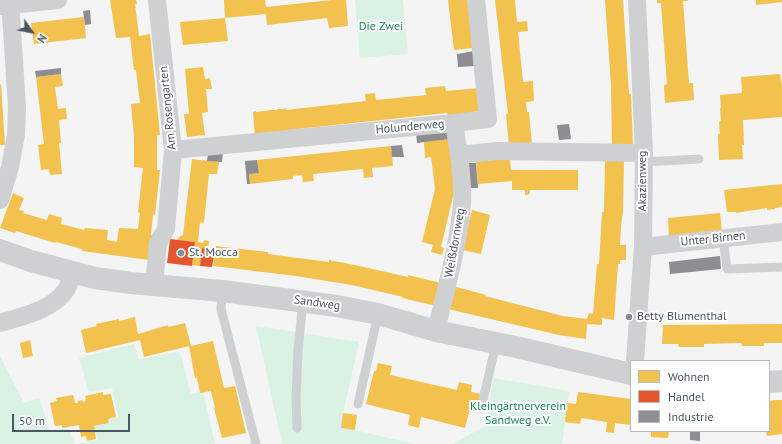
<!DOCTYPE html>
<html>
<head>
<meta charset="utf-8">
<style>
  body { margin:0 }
  #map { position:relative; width:782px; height:444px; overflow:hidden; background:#f4f4f4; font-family:"PT Sans",sans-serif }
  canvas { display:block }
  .legend { position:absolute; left:630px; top:360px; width:140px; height:72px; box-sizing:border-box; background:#fff; border:1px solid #b7bbc0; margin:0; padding:5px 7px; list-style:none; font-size:12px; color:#4a5661 }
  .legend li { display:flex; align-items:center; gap:8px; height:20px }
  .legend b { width:20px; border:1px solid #b7bbc0 }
  .north { position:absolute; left:12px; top:12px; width:40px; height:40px; -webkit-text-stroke:3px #fff; paint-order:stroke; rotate:123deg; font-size:11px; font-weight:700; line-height:16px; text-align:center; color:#4a5661 }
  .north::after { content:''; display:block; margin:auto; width:14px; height:18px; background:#4a5661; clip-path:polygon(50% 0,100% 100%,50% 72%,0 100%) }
  .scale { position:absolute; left:12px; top:414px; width:118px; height:18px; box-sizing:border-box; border:2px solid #4a5661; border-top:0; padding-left:5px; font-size:12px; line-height:14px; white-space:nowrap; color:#4a5661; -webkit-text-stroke:3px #fff; paint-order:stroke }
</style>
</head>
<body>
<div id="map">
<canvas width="782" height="444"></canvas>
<ul class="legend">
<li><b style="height:11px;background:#f2c14e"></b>Wohnen</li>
<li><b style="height:11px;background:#e4572e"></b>Handel</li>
<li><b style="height:11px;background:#8d8d92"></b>Industrie</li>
</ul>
<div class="north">N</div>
<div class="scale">50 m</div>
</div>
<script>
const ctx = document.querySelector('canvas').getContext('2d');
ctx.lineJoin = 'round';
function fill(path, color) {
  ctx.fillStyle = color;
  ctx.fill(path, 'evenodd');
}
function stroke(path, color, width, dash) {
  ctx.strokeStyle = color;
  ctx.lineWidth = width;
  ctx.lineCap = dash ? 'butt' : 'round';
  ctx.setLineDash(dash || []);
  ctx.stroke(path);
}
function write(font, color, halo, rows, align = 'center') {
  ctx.font = font + ' "PT Sans",sans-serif';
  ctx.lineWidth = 4;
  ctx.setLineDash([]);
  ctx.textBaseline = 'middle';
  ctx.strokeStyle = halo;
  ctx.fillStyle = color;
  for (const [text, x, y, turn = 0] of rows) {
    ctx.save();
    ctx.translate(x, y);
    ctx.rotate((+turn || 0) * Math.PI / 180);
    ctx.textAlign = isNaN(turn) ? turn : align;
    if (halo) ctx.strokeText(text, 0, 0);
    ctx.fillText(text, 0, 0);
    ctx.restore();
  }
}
fill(new Path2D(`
  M355,0H403L408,54L360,58Z
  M256,326L359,342L343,413L341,428L355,430L415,444H282Z
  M134,344L139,359L180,352L191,394L203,391L215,444H78L97,440L94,427L110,423L109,420L118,417L112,388L89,392L79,358Z
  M0,356L24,403L39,398L50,431L68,428L75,444H0Z
  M494,378L569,391L562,444H453L483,427Z`), '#d9f2e3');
fill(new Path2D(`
  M110,0H136L137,4H135L139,36L150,34L160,135H157V170H160L155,215L153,214L151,235L153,236L149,260L82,251V249L56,242L55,243L16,231L15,233L0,228L13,193L24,198L19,210L24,211L23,213L47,220L49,214L62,218L61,224L84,230L85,228L108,230L107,240L117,242L119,228L138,229L140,213L138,212L143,168L134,167V137L131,104L140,103L136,70H134L130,37L116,38Z
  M224,0H265L266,7L332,0H346L348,26L329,28L327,18L267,25L266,14L225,18L228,41L183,45L180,22L225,18Z
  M448,0H468L473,48L454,50Z
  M495,0H515L517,22L527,21L528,31L518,32L523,82L533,81L534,101L526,102L527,112H529L532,145L509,146L506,114H508Z
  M605,0H623L629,94H631L633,146H612L611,85Z
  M657,0H688V1H683L689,83H693L694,100L665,103L664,85L667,84L661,3H657Z
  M756,0H782V2L756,5Z
  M84,17L86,38L34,44L31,23Z
  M203,67L205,79L210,78L212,89H206L208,112L202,113L205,135L187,137L184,114H189L185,69Z
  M61,74L63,86L55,87L58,109L66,108L67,119L59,120L61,143H59L62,174L50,175L49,169L41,170L38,145L44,144L36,77Z
  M780,74L782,86V117L743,120L744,145H742L743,159L719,160L718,134H720L719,122L721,121L720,108H721L720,95L742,93L741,77Z
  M1,84L5,145H0V85Z
  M445,86L446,91L479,88L481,111L448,116L447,113L288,130L255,136L253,112L256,111V112L272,110H277V109H284L286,108V110L366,101L365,94L375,93L376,100L426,95L425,88Z
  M451,138L455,188L441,247L444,248L442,255L431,252L433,245L422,242L435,189L431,157L425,158L424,142Z
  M391,146L393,166L372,168L373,177L364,178L363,169L313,174L314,181L303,182L302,175L293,176V179L250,184L249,174L259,173L257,160Z
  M192,159L219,162L217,174H209L204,223L200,222L198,242L203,243L204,240L209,241L208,249L202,248L200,266L192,265L195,242L177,240L180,236L183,235Z
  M510,159L511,170H578V190H530V193L528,195H525V190H512V181L478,184L476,161Z
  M605,159H624L623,212L621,226L620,245H626V260H620V264H618L614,320L602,318V325L587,324L586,339L559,335L448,309L453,286L486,295L485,296L563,316L587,319L589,313L593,314L597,264H599L602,212H604Z
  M782,184V207L775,208V209L767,210V208L736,213V212H727L724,190Z
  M472,210L490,215L481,254L462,250Z
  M720,213L722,231L669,238L668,218Z
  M215,246L268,252V254L329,262V260L355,265L408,277V275L441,283L436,306L402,298L403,297L352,285L296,276L213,266Z
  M135,317L138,334L168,325V327L185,323L191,346L213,341L224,388L235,386L246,433L222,438L214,408H215L211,391L200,393L197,378H195L189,346L144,357L140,340L86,353L81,330L97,326L96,324L119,319V321Z
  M782,324V343H764V346H742L741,343L704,344V347H679L678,344H662L663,325Z
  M30,340L33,356L23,358L20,343Z
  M378,363L392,366L390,375L457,390L459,382L472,385L471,392L481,394L477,410L470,408L465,428L421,417L419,428L408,425L410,415L366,404L374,371H376Z
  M103,392V395L111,394L116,417L108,419L109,423L94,426L96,439L87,441L86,436L81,437L79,425L62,428V425L55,426L50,403L57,401L56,398L73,395L75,403H78V401L82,400L83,402L86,401L85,396Z
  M578,392L631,399V425L615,423L614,433L606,432L607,422L581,418L580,424L565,422L567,403L576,404Z
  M777,400H782V434L767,436L766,431H769V401Z
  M343,413L357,415L355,430L341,428Z
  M651,431H669L668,438L651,437Z`), '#f2c14e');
fill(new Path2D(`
  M170,239L195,242L192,266L167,263Z
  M202,248L215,250L212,267L200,266Z`), '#e4572e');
fill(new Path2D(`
  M90,10L91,24L85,25L83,11Z
  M475,51V66L458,67L457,54Z
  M61,68V74L36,77L35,71Z
  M569,124L571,139L559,140L557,125Z
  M448,127L449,139L417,143L416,131Z
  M402,145L404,157H392L391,146Z
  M223,152L222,162L207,161L208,153Z
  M257,160L259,173L249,174L250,184H247L245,161Z
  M468,163H476L478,188H470Z
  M720,256L721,269L670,274L669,262Z
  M690,431H700V441L690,440Z`), '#8d8d92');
stroke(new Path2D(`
  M644,162L699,159
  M723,238L727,269L782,267
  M222,291L221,309L256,444
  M358,404L378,314
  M482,404L496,344
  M297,428L296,398L298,350L303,301`), '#ced0d2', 9);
stroke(new Path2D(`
  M0,6L58,0
  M454,123L488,119L476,0
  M173,150L454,123L459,155L497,151L644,153
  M0,200L10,167L16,135L17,107L10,0
  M643,247L782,232
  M154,285L158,243L166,229L173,150L157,0
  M0,323C23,316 51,311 66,290C69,285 71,278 74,273
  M436,331C446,289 458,247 462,204C463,187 461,171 459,155
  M635,361L643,247L644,153L637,0`), '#ced0d2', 18);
stroke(new Path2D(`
  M0,250L31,261L95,278L131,283L222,291L337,306L378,314L436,331L516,347L631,374
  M769,382L782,381`), '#ced0d2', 22);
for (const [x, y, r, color] of [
  [181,253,4,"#868d94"],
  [629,317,4,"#868d94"]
]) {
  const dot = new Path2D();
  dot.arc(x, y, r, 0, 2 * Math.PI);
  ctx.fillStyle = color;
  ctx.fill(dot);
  stroke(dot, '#fff', 1.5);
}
write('12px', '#17864f', '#fff', [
  ["Die Zwei",381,27],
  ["Kleingärtnerverein",518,407],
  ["Sandweg e.V.",518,421]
]);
write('12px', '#4a5661', '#fff', [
  ["Am Rosengarten",168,108,-96],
  ["Holunderweg",410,127,-5],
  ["Akazienweg",643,181,-90],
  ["Unter Birnen",713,239,-6],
  ["Weißdornweg",455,243,-80],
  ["Sandweg",317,303,8]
]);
write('12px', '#4a5661', '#fff', [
  ["St. Mocca",189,253],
  ["Betty Blumenthal",637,317]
], 'left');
</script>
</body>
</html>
